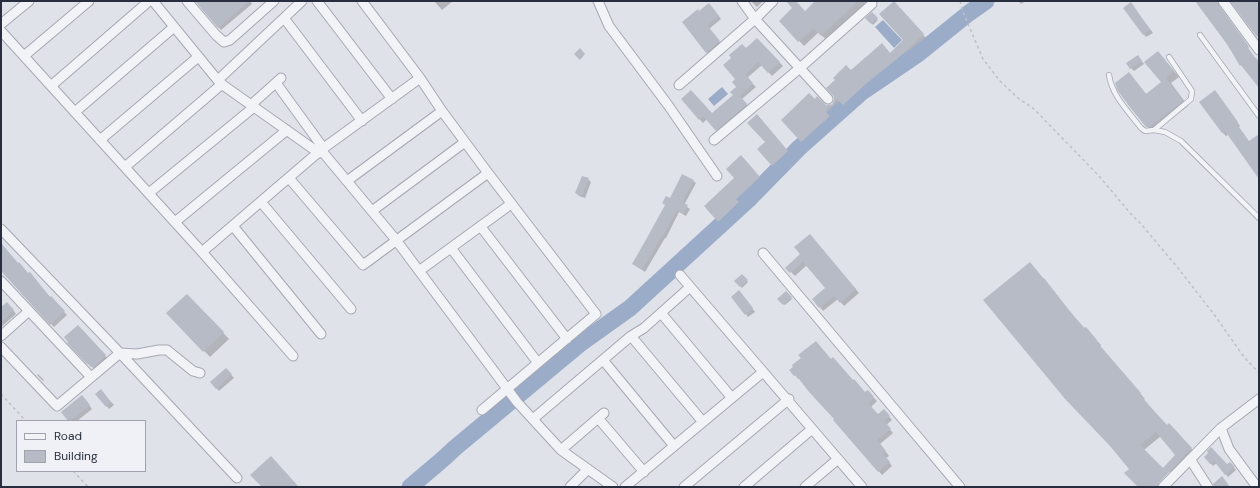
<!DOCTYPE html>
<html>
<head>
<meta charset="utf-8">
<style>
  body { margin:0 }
  #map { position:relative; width:1260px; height:488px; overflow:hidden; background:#e0e2e9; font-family:"DM Sans",sans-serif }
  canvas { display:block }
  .frame { position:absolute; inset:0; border:2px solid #282e40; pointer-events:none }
  .legend { position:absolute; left:16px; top:420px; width:130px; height:52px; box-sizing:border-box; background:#eff1f6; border:1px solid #9fa3ad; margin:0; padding:5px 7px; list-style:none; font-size:12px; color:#282e40 }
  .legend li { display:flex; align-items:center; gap:8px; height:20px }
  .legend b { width:20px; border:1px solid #9fa3ad }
</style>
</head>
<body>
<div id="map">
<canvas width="1260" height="488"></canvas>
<div class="frame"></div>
<ul class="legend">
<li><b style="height:5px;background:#f2f3f7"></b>Road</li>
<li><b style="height:11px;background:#b7bbc6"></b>Building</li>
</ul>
</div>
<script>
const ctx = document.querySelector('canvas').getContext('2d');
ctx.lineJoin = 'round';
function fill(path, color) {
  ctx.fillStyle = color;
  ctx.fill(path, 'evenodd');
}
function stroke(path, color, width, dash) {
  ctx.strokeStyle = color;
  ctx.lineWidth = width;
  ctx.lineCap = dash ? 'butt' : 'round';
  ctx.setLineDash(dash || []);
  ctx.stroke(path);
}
fill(new Path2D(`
  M883,20L902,40L894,48L875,27Z
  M722,87L728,94L714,106L708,99Z`), '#9bacc9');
fill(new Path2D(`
  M196,1H250L252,4L221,30Z
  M434,1H453L442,10Z
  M751,1H763L757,7Z
  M787,1H795L805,12L817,1H868L826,40L819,32L804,46L780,21L794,8Z
  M1018,1H1026L1021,4Z
  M1196,1H1220L1219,5L1221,8L1249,47L1248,48L1256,59L1259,62V87L1241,65L1227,44Z
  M1133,6L1153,33L1146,37L1124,8Z
  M712,7L721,19L709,29L722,45L709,55L707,52L699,12Z
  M898,7L927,39L901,63L871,87L848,108L842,103L829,115L833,120L806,145L782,120L815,100L825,106L832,105L851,71L890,54L904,41Z
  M872,14L878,20L873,25L867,18Z
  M757,39L783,66L772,76L762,65L747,78L756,87L742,99L750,108L720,133L707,119L703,123L682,99L712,115L734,95L737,87V80L746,49Z
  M1158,52L1179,77L1171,83L1188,106L1155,132H1152L1147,126L1129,73L1146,94L1163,82Z
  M1140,59L1144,64L1134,71L1131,68Z
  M1215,91L1240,126L1239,127L1249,142L1259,136V177L1229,134L1226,136L1223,133L1201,102Z
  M775,137L791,155L777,169L773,165Z
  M745,161L764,182L740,204L743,207L723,226L719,221L736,178Z
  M588,179L591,182L585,198L579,196L576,193Z
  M693,181L696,183L684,205L690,209L686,216L679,212L666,238H665L645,272L636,266L670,199Z
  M813,239L859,293L844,306L838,299L823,311L820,307L827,288L807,265L795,276L787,268L801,254Z
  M1,243L18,264L67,315L54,327L1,268Z
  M742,275L748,282L742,288L736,281Z
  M786,292L792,299L785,305L779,299Z
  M187,295L229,339L210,357L168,313Z
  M742,295L755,312L748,317L746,314Z
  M10,306L16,314L1,327V308Z
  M1073,316L1101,345L1100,347L1145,399L1143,400L1167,426L1174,429L1196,454L1164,487H1156L1171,472H1168L1155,486L1156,487H1140L1130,469ZM1161,436L1177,455L1163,469L1144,450Z
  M78,326L109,360L97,371L92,366L91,367L68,343Z
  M831,360L865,393L871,395L877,401L871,407L878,415L887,414L892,420L886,425L893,433L880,444L889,456L886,458L892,466L882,475L800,378L798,379L795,375Z
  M226,369L234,378L219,391L211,382Z
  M38,374L44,380L43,381L37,375Z
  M103,393L114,405L109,409L107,406Z
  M85,399L92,409L77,421H69Z
  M1205,457L1227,466L1232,465L1236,470L1228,477L1217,463L1213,466Z`), '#0003');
stroke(new Path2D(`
  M410,487L443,459L456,447L581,343L630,308L748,200L799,148L862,92L918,54L969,13L986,1`), '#9bacc9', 17);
fill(new Path2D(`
  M195,1H249L218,28Z
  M786,1H796L805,11L815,1H858L821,36L814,28L798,42L779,21L792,8Z
  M894,1L924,34L897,59L867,83L843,105L837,99L825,111L830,116L801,142L781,120L809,93L815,99L817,96L826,105L832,104L834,100V97L826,88L835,80L833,78L846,65L851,70L882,43L890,53L903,40L879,14Z
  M1195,1H1217L1218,5L1247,44L1246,45L1255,58H1256L1259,62V88L1241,65L1240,66L1227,44Z
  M1230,1H1259V36L1257,37Z
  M1131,2L1150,30L1143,35L1123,8Z
  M709,3L719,16L707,25L720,41L706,53L682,22L698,9L699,11Z
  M872,12L878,18L871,24L865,18Z
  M757,38L780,62L768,73L758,62L745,74L753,83L740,96L747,104L716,131L703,116L699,120L681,99L691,90L712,113L733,95L730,92L736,87L732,82L735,79L723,65L731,58L729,55L742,44L746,48Z
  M580,48L585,54L580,60L574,54Z
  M1158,51L1174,71L1166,78L1183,101L1149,127H1146L1129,106L1118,91L1115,83L1129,72L1146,94L1161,82L1144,62Z
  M1138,55L1142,61L1130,69L1126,63Z
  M1215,90L1238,122L1236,123L1249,141L1259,134V179L1225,131L1222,133L1199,102Z
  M757,114L788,151L772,166L757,149L765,142L747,123Z
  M741,155L760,177L736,199L739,202L718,222L704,206L734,178L726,169Z
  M682,174L694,180L682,202L688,205L683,214L677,210L663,236H662L642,270L632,264L648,236L665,205L662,203L666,196L670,198Z
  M582,176L589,178L582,196L575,193Z
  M810,234L856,289L840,303L834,296L819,308L812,299L825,288L803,262L790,273L785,268L800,254L794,247Z
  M1,243L18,263L19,262L28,273L30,272L50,297L51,296L65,311L50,325L1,271Z
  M1030,262L1043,278H1044L1069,310L1084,328L1086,327L1097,340L1096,341L1141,393L1139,394L1167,425L1169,423L1192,448L1159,483L1157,487H1138L1124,473L1129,469L1110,446L1066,400L983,300ZM1156,432L1175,455L1163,468L1140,445Z
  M742,274L748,280L740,287L734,281Z
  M739,290L753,308L745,315L731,297Z
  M786,291L792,297L783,305L777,299Z
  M187,294L224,332L203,352L166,313Z
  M7,302L14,310L1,322V307Z
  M78,325L106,355L93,368L88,363L87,364L67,343L68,342L64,337Z
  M816,341L831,359L833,357L853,380L854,379L865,392L868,390L874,397L868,403L878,414L884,409L890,416L884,420L891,429L877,440L886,451L883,454L890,462L878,472L833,420L834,419L809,392L796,375L794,376L789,370L793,367L792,365L801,358L798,355Z
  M226,368L232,374L216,389L210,382Z
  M101,389L111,402L106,407L95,394Z
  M82,395L90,405L70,421H68L61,412Z
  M1211,447L1227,464L1230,462L1235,467L1225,475L1214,461L1210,464L1204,457L1208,453L1207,451Z
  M271,456L299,487H262L250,475Z
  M1222,476L1230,487H1214L1213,484Z`), '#b7bbc6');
const service = new Path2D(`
  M1200,35L1259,116
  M1109,75C1112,96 1129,112 1141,128L1145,131L1154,130L1165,132L1181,141L1259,218
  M1154,130L1191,99L1192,91L1169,57`);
const minor = new Path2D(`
  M153,1L220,83L319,153
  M187,1L216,35L224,42L230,40L274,1
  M317,1L392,99
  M362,1L420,78L442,111L488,173L596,314L482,410
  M598,1L609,26L668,105L717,176
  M742,1L755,19L828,99
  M1223,1L1259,50
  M284,18L362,121
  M1,24L29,1
  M1,31L202,252L293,356
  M24,56L89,1
  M218,80L302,1
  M276,83L324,149
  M679,85L755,19L773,1
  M51,86L149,1
  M251,105L281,78
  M75,112L174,27
  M100,140L198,57
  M714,140L800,68L872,4
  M321,150L396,240L517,402L561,450L613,487
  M125,167L222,84
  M289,178L363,265L488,173
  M347,181L442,111
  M149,193L254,107
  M261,202L351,309
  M372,211L465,142
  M175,222L287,130
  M233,226L321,334
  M481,227L567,339
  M1,229L120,353L137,354L159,350H167L193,371L200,373
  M451,248L538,363
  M202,252L321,150L420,78
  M763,253L960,487
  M419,271L511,204
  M680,275L862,487
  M1,281L91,377
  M661,313L732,398
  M1,336L29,311
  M631,336L703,422
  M1,347L57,406L120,353L237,478
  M603,360L674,446
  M598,418L644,472
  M533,419L631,336L644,328L690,287
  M1221,428L1229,449L1257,487
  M561,450L604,413
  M1190,459L1208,487
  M570,487L588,469
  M625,487L763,372
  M684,487L789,399
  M744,487L812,429
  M805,487L838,459
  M1163,487L1221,428L1259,399`);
stroke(service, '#a5a8b3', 6);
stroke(minor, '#a5a8b3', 11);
stroke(new Path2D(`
  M960,1L963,12L983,59L1000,81L1018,98L1034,109L1099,176L1130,213L1141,224L1178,268L1213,313L1244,357L1259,373
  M1,394L26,421
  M73,471L88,487`), '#bdc0c7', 1.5, [3, 3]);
stroke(service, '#f2f3f7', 4.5);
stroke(minor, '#f2f3f7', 9);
</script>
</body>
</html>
